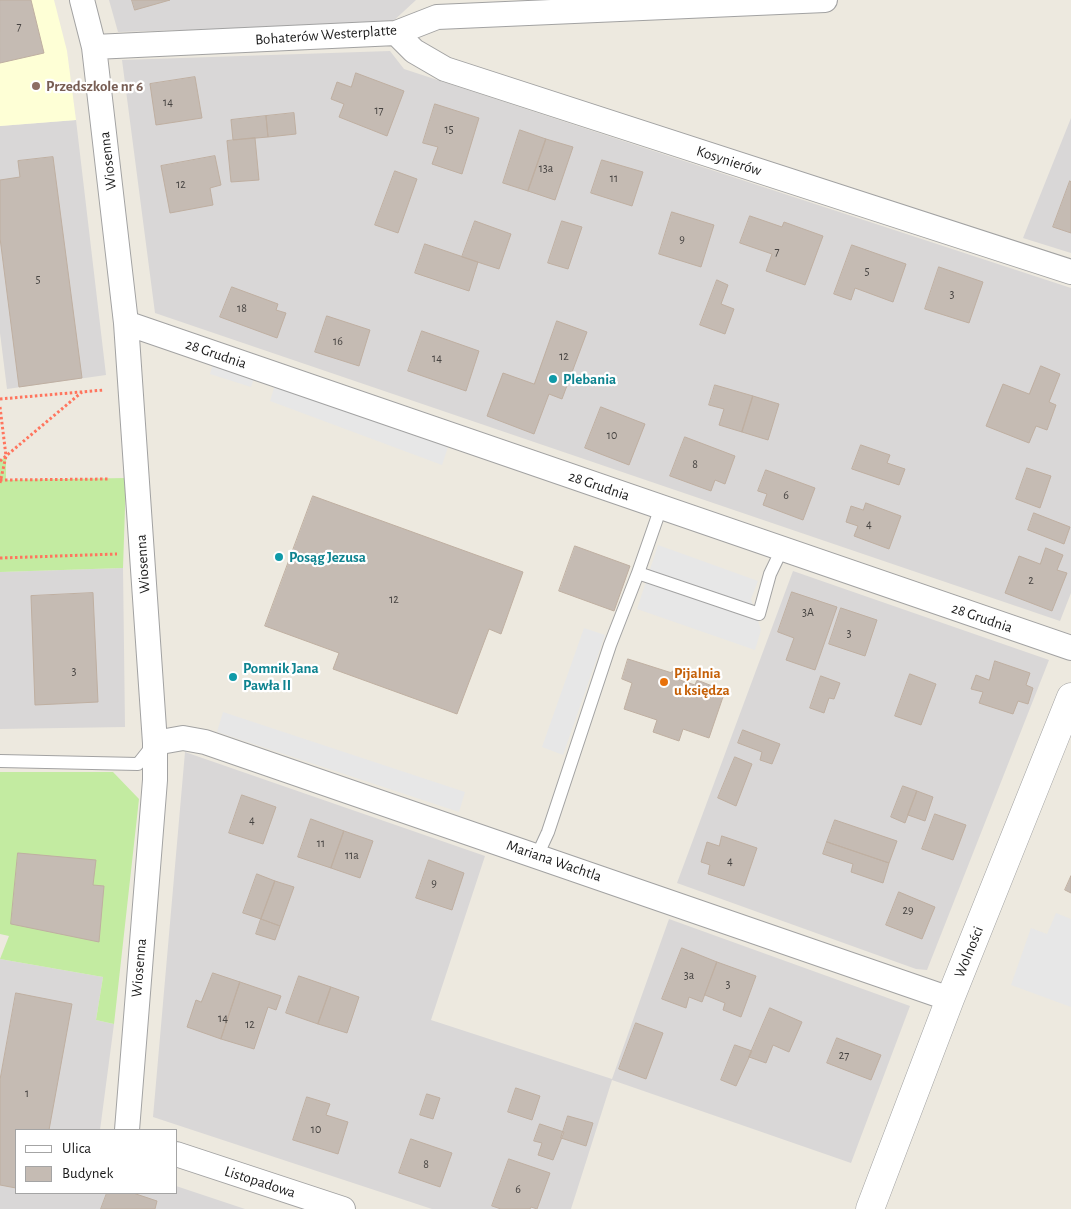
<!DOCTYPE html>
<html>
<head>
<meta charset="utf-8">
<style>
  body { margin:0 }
  #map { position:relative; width:1071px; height:1209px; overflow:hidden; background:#ede9df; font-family:"Alegreya Sans",sans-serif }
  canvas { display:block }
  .legend { position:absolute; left:15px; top:1129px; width:162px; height:65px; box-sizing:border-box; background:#fff; border:1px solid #a4a4a4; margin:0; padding:6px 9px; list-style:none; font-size:15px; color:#1b1b1b }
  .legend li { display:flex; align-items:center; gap:10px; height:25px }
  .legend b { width:25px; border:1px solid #a4a4a4 }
</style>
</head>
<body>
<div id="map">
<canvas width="1071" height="1209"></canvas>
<ul class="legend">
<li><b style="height:6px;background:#fff"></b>Ulica</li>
<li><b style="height:14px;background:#c5bbb3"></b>Budynek</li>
</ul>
</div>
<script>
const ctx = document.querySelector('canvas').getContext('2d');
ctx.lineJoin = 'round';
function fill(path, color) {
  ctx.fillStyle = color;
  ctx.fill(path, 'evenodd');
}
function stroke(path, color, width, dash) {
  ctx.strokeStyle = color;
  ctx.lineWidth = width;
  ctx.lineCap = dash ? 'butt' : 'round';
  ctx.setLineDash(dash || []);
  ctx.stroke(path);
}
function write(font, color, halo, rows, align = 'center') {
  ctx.font = font + ' "Alegreya Sans",sans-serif';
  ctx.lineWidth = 4.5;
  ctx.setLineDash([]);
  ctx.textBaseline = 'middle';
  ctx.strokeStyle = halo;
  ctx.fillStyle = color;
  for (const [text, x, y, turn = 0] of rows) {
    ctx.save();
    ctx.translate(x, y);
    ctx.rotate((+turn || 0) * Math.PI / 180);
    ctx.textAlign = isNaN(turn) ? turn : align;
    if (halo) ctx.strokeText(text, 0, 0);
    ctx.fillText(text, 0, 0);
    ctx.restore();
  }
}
fill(new Path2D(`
  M109,0H416L390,24L118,32Z
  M390,51L404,69L1071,288V593L1060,621L155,313L122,60Z
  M1071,118V253L1023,238Z
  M76,120L106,375L7,389L0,333V126Z
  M123,568L125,727L0,729V572Z
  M793,571L1049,660L927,970L916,969L677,883Z
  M185,752L485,856L431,1020L612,1079L669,919L910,1006L851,1163L612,1080L571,1209H432L153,1117Z
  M0,959L103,977L96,1020L114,1024L100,1130H16V1193H176V1186L245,1209H0Z`), '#d9d7d7');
fill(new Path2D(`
  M0,0H54L67,51L76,120L0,126Z`), '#feffd6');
fill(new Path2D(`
  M6,456V480L126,478L123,568L0,572V461Z
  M0,772H113L139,799L114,1024L96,1020L103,977L0,959L9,936L0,934Z`), '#c3eba1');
fill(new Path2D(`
  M213,363L254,378L251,387L210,374Z
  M275,385L449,444L442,465L270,401Z
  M658,545L758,581L751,599L761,630L755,650L637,609Z
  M584,628L605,635L563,755L542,747Z
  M223,712L465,792L459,812L217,732Z
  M1056,913L1071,919V1007L1011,985L1031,928L1047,934Z`), '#e7e7e7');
const building = new Path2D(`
  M0,0H31L44,53L0,63Z
  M132,0H170L135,10Z
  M356,73L404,91L387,136L339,117L344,104L331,99L337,82L351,87Z
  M195,77L202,118L156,125L150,84Z
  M435,104L479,118L462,174L432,164L438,147L423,143Z
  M294,113L296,134L268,137L266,116Z
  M266,116L268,137L233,140L231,120Z
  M520,130L546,139L528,191L503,183Z
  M255,138L259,180L231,182L227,141Z
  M546,139L573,147L555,200L528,191Z
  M215,156L221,185L210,188L213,205L170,213L161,166Z
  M53,157L82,378L19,387L0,238V180L20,177L18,161Z
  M602,160L643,172L632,206L591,193Z
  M395,171L417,179L398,233L375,225Z
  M1070,181L1071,182V233L1053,227Z
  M672,212L714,225L701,267L659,254Z
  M750,216L782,227L784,222L823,236L805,285L766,271L772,254L740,243Z
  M475,221L511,234L499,269L462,257Z
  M562,221L582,227L568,269L548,263Z
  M425,244L478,262L469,291L415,273Z
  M852,245L906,264L893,302L855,288L851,300L834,294Z
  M939,267L983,282L969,323L925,309Z
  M717,280L728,285L721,304L734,309L725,334L700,325Z
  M232,287L278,304L276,310L286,313L277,338L220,317Z
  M327,316L370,330L359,366L315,352Z
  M557,321L587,332L562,399L549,394L534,434L487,416L503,373L534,384Z
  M422,331L479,351L466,391L408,371Z
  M1041,366L1060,374L1049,402L1056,405L1047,430L1036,426L1029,443L986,426L1003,384L1029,394Z
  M715,385L753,396L742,432L719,425L724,409L709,405Z
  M753,396L779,404L768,440L742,432Z
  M601,407L645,424L629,465L585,448Z
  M685,437L735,456L725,484L715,480L711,491L670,476Z
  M861,445L890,455L887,463L905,469L899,485L852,469Z
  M1027,468L1051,476L1040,508L1016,499Z
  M766,470L815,488L803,520L763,505L767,494L758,491Z
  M313,496L523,572L501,634L489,629L457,714L333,669L339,653L265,626Z
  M866,503L901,516L889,549L854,536L858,526L846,522L851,506L863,510Z
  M1034,513L1070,527L1064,544L1028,530Z
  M575,546L630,566L614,611L559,591Z
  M1046,548L1063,555L1057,570L1067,573L1052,611L1005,593L1019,556L1040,564Z
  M792,592L837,607L815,670L786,660L794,638L778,632Z
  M93,593L98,702L35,705L31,596Z
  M841,608L877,620L865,656L829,644Z
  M628,659L672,673V671L676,673L674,678L695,685L697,680L725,691L709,738L683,729L679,741L653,732L657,720L624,709L632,683L622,679Z
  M995,661L1030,673L1026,685L1033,688L1028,704L1018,701L1013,714L979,703L983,692L971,689L976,675L989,680Z
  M910,674L936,684L921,725L895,716Z
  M821,676L840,683L834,699L829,698L824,713L810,708Z
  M743,730L780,744L772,764L760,760L762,752L738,743Z
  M735,757L752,764L736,806L718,798Z
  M903,786L917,791L905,823L891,817Z
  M917,791L933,797L925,821L908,815Z
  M242,795L276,807L263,844L229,833Z
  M935,814L966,825L953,860L922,849Z
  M311,819L344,831L331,868L298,857Z
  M835,820L897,841L889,863L827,842Z
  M344,831L373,841L360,878L331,868Z
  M722,836L757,848L744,886L708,874L710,865L701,862L707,842L719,846Z
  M827,842L889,863L883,883L851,872L853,864L823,854Z
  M18,853L96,860L93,885L104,886L99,942L11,924Z
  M429,860L464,873L452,910L416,898Z
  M257,874L275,881L261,919L243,913Z
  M1071,876V893L1065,890Z
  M275,881L294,887L280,926L261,919Z
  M899,892L935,907L922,939L886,925Z
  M261,919L280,926L275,940L256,934Z
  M682,948L717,962L702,1002L689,997L686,1008L662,999Z
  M717,962L756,976L741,1017L723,1010L725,1003L705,995Z
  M213,973L240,982L221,1039L187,1027L196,1000L201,1002Z
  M299,976L331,987L318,1024L286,1013Z
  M240,982L281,996L276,1010L268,1007L254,1049L221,1039Z
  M331,987L359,997L347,1033L318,1024Z
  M16,993L72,1004L49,1130H16V1188L0,1185V1080Z
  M770,1008L802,1022L789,1052L773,1045L766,1063L749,1057Z
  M636,1023L663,1033L646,1079L619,1069Z
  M837,1038L881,1055L871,1080L827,1063Z
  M735,1045L752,1051L736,1086L721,1080Z
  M516,1088L540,1096L532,1120L508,1112Z
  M427,1094L440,1098L433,1119L420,1115Z
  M307,1097L330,1104L326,1115L348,1122L338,1154L293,1140Z
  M568,1116L593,1123L586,1146L561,1138Z
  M540,1124L564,1132L553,1160L538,1155L542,1143L534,1141Z
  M411,1139L452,1153L440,1187L399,1173Z
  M509,1159L550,1173L537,1209L531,1207L530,1209H501L492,1206Z
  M107,1193H133L157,1201L155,1209H101Z`);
fill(building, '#c5bbb3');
stroke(building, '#bfafa1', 1);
const service = new Path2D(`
  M638,573L661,507
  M0,761L138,764L153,745
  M537,856L548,832L610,645L638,573L759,614L770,574L782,549`);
const minor = new Path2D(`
  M82,0L94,47L126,323L155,743V780L127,1130
  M396,33L414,51L445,69L1071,272
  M94,47L396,33L437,17L825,0
  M126,323L1071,648
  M155,743L183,738L205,742L950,999
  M176,1154L343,1209`);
const tertiary = new Path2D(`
  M870,1209L950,999L1071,697`);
stroke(service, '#a2a2a2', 14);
stroke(minor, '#a2a2a2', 26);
stroke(tertiary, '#a2a2a2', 29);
stroke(new Path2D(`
  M0,399L104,390
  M0,407L6,456L0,483
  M0,461L82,392
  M0,480L109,479
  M0,558L117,554`), '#ff755e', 3, [2.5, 2.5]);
stroke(service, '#fff', 12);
stroke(minor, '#fff', 24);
stroke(tertiary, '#fff', 28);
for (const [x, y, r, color] of [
  [36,86,5,"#8d6e63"],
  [553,379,5,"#0f9aa8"],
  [279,557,5,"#0f9aa8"],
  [233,677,5,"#0f9aa8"],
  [664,682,5,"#e8710a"]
]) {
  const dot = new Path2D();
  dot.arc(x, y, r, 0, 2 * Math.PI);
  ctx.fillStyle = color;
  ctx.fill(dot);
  stroke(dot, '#fff', 2);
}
write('12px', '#464341', null, [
  ["7",19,26],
  ["14",168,102],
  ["17",379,110],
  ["15",449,129],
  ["13a",546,168],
  ["11",614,178],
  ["12",181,184],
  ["9",682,239],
  ["7",777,251],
  ["5",867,271],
  ["5",38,279],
  ["3",952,294],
  ["18",242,308],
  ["16",338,341],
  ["12",564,356],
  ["14",437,358],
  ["10",612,435],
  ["8",695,464],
  ["6",786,495],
  ["4",869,524],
  ["2",1031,580],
  ["12",394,599],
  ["3A",808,612],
  ["3",849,633],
  ["3",74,671],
  ["4",252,820],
  ["11",321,843],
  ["11a",352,855],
  ["4",730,861],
  ["9",434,883],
  ["29",908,910],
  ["3a",689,975],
  ["3",728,984],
  ["14",223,1018],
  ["12",250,1024],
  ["27",844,1055],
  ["1",27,1093],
  ["10",316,1129],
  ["8",426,1164],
  ["6",518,1189]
]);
write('15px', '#1b1b1b', '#fff', [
  ["Bohaterów Westerplatte",326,35,-4],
  ["Wiosenna",108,161,-97],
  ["Kosynierów",729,161,18],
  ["28 Grudnia",216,354,19],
  ["28 Grudnia",599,486,19],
  ["Wiosenna",143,564,-94],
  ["28 Grudnia",982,618,19],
  ["Mariana Wachtla",554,861,19],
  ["Wolności",969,952,-68],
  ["Wiosenna",139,968,-85],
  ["Listopadowa",260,1182,18]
]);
write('bold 15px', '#785e54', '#fff', [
  ["Przedszkole nr 6",46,86]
], 'left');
write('bold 15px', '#0d838f', '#fff', [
  ["Plebania",563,379],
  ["Posąg Jezusa",289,557],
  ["Pomnik Jana",243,668],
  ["Pawła II",243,685]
], 'left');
write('bold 15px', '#c56008', '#fff', [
  ["Pijalnia",674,673],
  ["u księdza",674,690]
], 'left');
</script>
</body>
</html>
